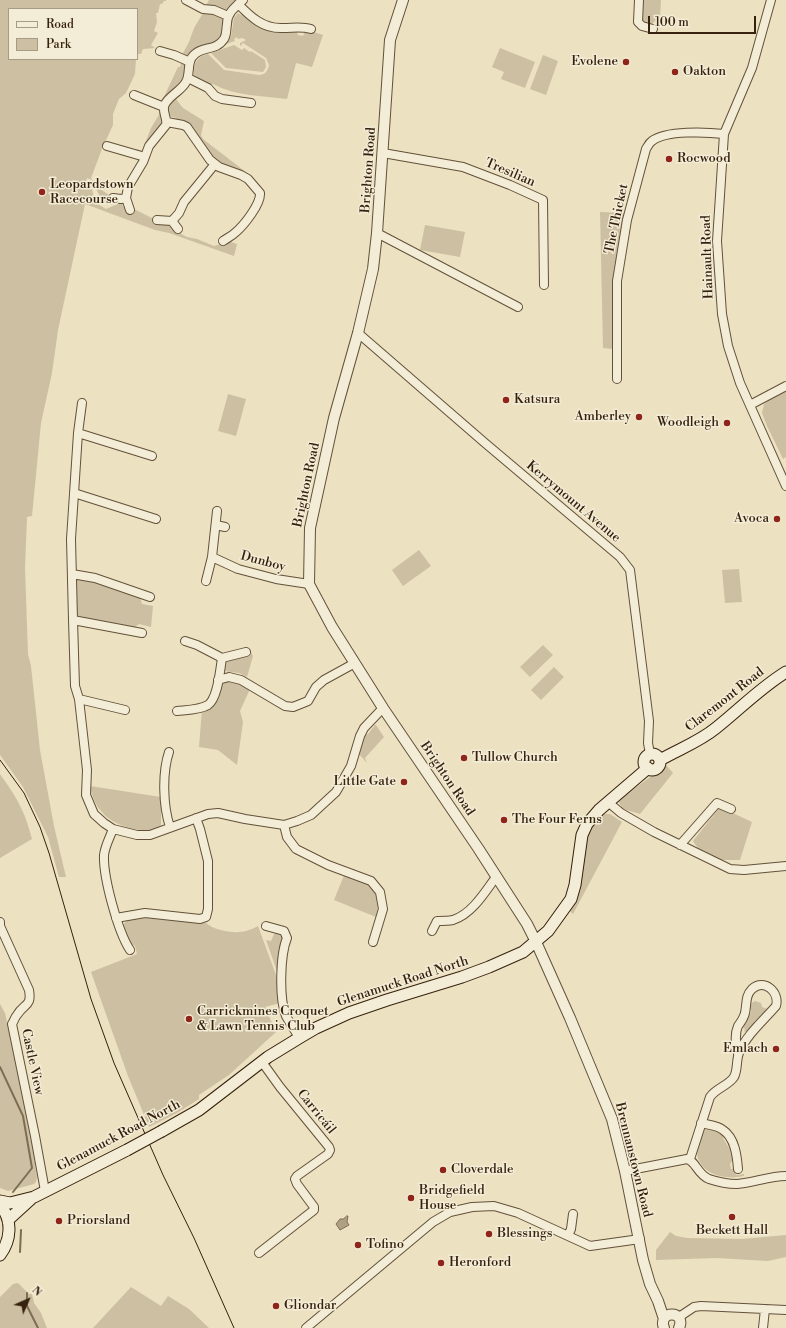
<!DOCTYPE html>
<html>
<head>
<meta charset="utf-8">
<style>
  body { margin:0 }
  #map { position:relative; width:786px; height:1328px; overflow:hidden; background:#ece1c0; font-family:"Libre Bodoni",serif }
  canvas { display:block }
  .legend { position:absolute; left:8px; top:8px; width:130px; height:52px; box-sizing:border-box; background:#f3ecd6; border:1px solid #a79b86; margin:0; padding:5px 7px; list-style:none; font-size:12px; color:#35210d }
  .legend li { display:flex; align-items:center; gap:8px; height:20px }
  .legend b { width:20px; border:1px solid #a79b86 }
  .north { position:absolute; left:8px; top:1280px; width:40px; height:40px; -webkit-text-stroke:3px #f3ecd6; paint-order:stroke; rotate:45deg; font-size:11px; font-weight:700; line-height:16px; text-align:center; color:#35210d }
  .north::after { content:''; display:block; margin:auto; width:14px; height:18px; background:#35210d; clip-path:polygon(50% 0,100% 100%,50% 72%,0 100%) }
  .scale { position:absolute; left:648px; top:16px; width:108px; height:18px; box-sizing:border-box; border:2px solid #35210d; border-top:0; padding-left:5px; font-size:12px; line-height:14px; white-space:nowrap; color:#35210d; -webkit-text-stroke:3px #f3ecd6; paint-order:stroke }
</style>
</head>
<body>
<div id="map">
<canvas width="786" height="1328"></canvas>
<ul class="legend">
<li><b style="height:5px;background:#f3ecd6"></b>Road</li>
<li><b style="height:11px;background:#cdc0a2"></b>Park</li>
</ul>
<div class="north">N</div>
<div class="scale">100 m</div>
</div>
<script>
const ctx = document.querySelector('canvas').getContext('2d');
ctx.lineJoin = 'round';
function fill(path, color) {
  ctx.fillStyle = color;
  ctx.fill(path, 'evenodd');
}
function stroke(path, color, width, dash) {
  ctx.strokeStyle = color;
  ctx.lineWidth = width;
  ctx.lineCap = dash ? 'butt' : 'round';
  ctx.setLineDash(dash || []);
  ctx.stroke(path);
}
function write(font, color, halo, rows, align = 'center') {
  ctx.font = font + ' "Libre Bodoni",serif';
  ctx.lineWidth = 3;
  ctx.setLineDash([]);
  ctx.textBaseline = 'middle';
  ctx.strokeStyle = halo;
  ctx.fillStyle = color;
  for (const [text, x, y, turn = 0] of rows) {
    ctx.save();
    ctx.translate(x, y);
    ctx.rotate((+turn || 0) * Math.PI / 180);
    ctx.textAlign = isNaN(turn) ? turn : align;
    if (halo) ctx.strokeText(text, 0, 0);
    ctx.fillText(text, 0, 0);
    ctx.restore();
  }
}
fill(new Path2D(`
  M0,0H166V1H164L162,4H160L158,13H156L157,22L154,31L158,33L151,45L155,48L143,49L141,54H138L137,56V9H9V59H136L135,74L126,93L119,99L113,114V125L102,149L91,178L96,186L109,195L104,197L108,204L107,205L102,201L92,180L87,178L86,182C95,186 91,196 97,203C99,205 103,207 106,209L120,203L122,204L126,212L132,209L136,210L156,220L169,223L176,231L187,237L197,239L214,246L221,244L233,238L231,242L237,244L234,256L169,233L155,230L85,204L58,330L52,373L41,423L32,516L27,517L25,568L28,654L31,666L40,750L54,826L66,877H59L48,837L23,787L0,755Z
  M209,0H237L225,12L205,7Z
  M643,0H661L660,18L651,24L643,22L642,19Z
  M203,13H212L224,19L222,36L216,43L189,56L182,55L189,42L194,28Z
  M238,13L241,15L242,13L251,21L297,31L298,35L303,36L305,31H311L323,35L312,67L296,63L287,99C263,96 235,96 213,84L208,85L196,79L197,77L194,75C192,64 198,56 208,54L224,70L259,75C265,75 268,71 269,65L266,58L243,43L241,46L240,45V43L246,40L242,38L238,39L237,37L234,39L235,41L226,44L231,36L234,18Z
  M234,45L242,50L244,48L250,52L251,51L265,60L266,67L263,72L226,68L211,53Z
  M500,48L535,62L525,88L501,79L504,72L492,67Z
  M543,55L558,61L546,95L530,89Z
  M182,62L186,66L183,81L162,101L178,67H180Z
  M176,99L183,108L204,121L201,135L203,139L247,173L246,174L216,161L176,120V118L169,116C166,107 170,105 176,99Z
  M160,113L162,120L161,125L143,151L140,152L136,150L137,149L142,151L151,128Z
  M600,212L626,213C620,235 616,257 615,280C614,303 616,326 613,349L603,348Z
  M425,225L465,232L460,257L420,250Z
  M786,391V457L783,459L767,426L762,413L764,404L770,399Z
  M228,394L246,399L236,436L218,431Z
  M419,550L431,566L403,586L392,570Z
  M739,569L742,602L725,603L722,570Z
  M78,579H83L92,580L140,597L142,604L153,606L151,627L139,624L134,628L79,617L76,613V582Z
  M543,645L553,655L530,677L520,667Z
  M251,652L253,656L247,677L239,673L224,671L218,663L242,657H247Z
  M554,667L564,677L541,700L531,690Z
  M230,679L250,689L240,711L243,722L237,765L218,750L199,747L202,709L208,706L215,686Z
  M375,725H376L384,737L365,758L367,763L359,754L365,735L368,734Z
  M666,765L673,773L640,814L623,809L618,801Z
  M0,774C17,798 25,811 32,839L0,858Z
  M90,786L161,797V825C153,837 121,827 111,820C108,818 104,815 102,812C95,805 92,796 90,786Z
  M720,807L752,822L740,860H722L699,850L693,841Z
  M598,814H610L622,822L573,914L568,909L580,878L584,861L586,830Z
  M345,873L367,882L378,896V906L376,917L334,900Z
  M146,916L206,923C215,931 235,934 246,931C250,930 254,928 258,926L276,975L280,1003L265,1007L276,1032L229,1075L199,1095V1099L177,1113L149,1127L128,1076L91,972L137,954L135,946L130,943L123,927C126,916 136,917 146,916Z
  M276,933L282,935L284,937L278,956L279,977L266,940L271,941L274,934Z
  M755,1001L761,1003L762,1007L767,1009L754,1022L756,1024L748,1033L744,1031L745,1029L743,1028L751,1012L750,1004Z
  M0,1004L5,1013L31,1131L37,1178L36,1182L34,1184L8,1191L0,1188Z
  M704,1128L715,1129L725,1137L723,1138L729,1148L731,1147L734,1158L730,1164L731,1169H735L736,1175L744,1174V1176C728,1180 704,1176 698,1158C695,1150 700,1138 702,1130Z
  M670,1232L676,1236L687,1238L742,1239L786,1235V1257L768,1261L716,1258L656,1260V1250Z
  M18,1283L29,1294H32L34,1303L41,1313L47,1328H0V1297L13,1284Z
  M131,1287L161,1306L168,1296L189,1309L209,1328H93Z`), '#cdc0a2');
const water = new Path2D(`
  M347,1216H348L347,1222L349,1225L340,1230L336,1224L340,1219H343Z`);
fill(water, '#aea083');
stroke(water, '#7e6d54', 1);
stroke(new Path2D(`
  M0,1067L23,1116L32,1168L13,1192
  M20,1252L21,1230
  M27,1293V1306L38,1328`), '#7e6d54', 2);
const minor = new Path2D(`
  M186,0L203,9L214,10L228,16
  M639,0L638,22L642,26L653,29
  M771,0L752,68L724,134L717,241L722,314L728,346L740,383L786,486
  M238,4C251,17 263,29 283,28C293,28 301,26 311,29
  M160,51L174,55L190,62
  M188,78L208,88L215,96L222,99L251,103
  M134,95L164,107
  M167,122L183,125L187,127L210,160L219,167L241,175L248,179L260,193C261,204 244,225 236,232C232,236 227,238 223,241
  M107,146L145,157
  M383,153L463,167L510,185L543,200L544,285
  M113,198L121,199L126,198
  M130,210L126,198L128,187L143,162L149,146L166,125C168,118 161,111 165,104C170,95 181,91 186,82C191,73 186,61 195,54C204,46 216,51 224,39C227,34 226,29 227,24C227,13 235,7 243,0
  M157,220L172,221L178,229
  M172,221L179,213L184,202L215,164
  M377,233L518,307
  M358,333L485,443L620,557L630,570L649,721L648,743L650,754
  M617,379V281L627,220L646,149C648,146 649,143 652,141C666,130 707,132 724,134
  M82,403L78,433L71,539L73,620L75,686L79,699L87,770L86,795L94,814L104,823L113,829L137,835H150L208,814L218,813L245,819L284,825L297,821L311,815L336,792L351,766L360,736L364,728L383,708
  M750,405L786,386
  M78,433L152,456
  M74,493L156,519
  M216,525L225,527
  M212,557L238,569L276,579L309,584
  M72,574L95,578L150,597
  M206,581L212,557L217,511
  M73,620L142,633
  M185,641L197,645L222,658L246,652
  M218,680L229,677L241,680L285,706L293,707L308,701L316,687L324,680L355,663
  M79,699L125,710
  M177,711C186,710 200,710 208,705C218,698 220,670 222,658
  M169,752C162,773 163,806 170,827
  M608,802L621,813L654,832L730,869L744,870L786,866
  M284,825L287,837L296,849L328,865L371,881L380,892L383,909L373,942
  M113,829C110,837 105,846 104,855C103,877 118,932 130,950
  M680,845L717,803L731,809
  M116,918L145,913L200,919L206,917L208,909V861L200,829L196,818
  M0,922V926L29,990C32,1007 24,1003 17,1015C15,1017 14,1021 12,1024L35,1136L45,1191
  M266,926L284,931L287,938C280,955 279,999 286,1016C290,1023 295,1030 299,1038
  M432,931L437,921C442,921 448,921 453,920C472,914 485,892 496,877
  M701,1123C708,1125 717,1125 723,1130C735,1138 737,1156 738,1169
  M690,1159L710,1097C716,1088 728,1086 734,1077C738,1070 736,1060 739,1053C746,1035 764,1020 776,1006C780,992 764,978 752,989C745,996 747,1004 745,1013C744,1017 741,1022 738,1026C734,1035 736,1045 738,1054
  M625,1171L687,1159C696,1161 697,1174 709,1179C718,1182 728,1184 737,1184C753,1183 769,1176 786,1176
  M568,1236L571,1229L573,1214
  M259,1253L314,1210V1207L297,1184L295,1179L297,1176L328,1154L330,1150L329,1147L280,1087L262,1062
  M679,1317L694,1307L701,1306L786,1310
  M306,1328L433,1222L450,1212L472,1207L494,1206L518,1213L590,1246L640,1239
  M763,1328L765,1309`);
const tertiary = new Path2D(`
  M403,0L390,40L377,233L373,269L358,333L334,418L310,528L309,584L332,627L383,708L478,848L527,924L536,942L570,1018L612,1119L625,1171L643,1260L650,1284L658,1301L664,1319
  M664,1328C657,1310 687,1310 679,1328`);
const secondary = new Path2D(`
  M644 762a8 8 0 1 1 16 0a8 8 0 1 1-16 0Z
  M660,760C679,749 699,742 716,728C740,709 760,688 786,672
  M162,1131L199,1110L268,1057L299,1038L316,1028L349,1013L387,1000L462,977L489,967L523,952L548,931L571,899L575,885L582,835L587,824L599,810L648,768
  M0,1201L10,1203L34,1197L127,1150
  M0,1205C13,1220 11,1240 0,1255
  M8,1220L31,1199`);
stroke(minor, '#63513a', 10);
stroke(tertiary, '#63513a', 12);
stroke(secondary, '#35210d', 13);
stroke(minor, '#f3ecd6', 8);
stroke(tertiary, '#f3ecd6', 10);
stroke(secondary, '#f3ecd6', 11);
stroke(new Path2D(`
  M0,760L24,793L40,827L49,853L91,999L114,1063L163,1175L194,1238L234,1328`), '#35210d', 1);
const secondaryBridge = new Path2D(`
  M127,1150L162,1131`);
stroke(secondaryBridge, '#35210d', 13, []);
stroke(secondaryBridge, '#f3ecd6', 11);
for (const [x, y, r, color] of [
  [626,62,4,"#8f2418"],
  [675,72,4,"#8f2418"],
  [669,159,4,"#8f2418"],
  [42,192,4,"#8f2418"],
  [506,400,4,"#8f2418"],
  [639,417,4,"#8f2418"],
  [727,423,4,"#8f2418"],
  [777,519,4,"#8f2418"],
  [464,758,4,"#8f2418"],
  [404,782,4,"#8f2418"],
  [504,820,4,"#8f2418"],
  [189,1019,4,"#8f2418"],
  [776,1049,4,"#8f2418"],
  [443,1170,4,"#8f2418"],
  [411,1198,4,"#8f2418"],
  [732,1217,4,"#8f2418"],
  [59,1221,4,"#8f2418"],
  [489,1234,4,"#8f2418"],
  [358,1245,4,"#8f2418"],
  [441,1263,4,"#8f2418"],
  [276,1306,4,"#8f2418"]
]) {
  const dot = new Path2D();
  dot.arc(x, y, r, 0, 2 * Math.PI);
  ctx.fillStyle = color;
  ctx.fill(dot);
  stroke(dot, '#f3ecd6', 1.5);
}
write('13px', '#35210d', '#f3ecd6', [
  ["Evolene",618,62,"right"],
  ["Oakton",683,72],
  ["Rocwood",677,159],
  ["Leopardstown",50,185],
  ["Racecourse",50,200],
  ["Katsura",514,400],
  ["Amberley",631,417,"right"],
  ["Woodleigh",719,423,"right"],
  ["Avoca",769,519,"right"],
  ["Tullow Church",472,758],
  ["Little Gate",396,782,"right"],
  ["The Four Ferns",512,820],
  ["Carrickmines Croquet",197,1012],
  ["& Lawn Tennis Club",197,1027],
  ["Emlach",768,1049,"right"],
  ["Cloverdale",451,1170],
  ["Bridgefield",419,1191],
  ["House",419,1206],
  ["Priorsland",67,1221],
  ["Beckett Hall",732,1231,"center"],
  ["Blessings",497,1234],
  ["Tofino",366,1245],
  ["Heronford",449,1263],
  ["Gliondar",284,1306]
], 'left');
write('13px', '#35210d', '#f3ecd6', [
  ["Brighton Road",369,170,-86],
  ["Tresilian",510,173,23],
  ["The Thicket",617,219,-78],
  ["Hainault Road",708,257,-92],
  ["Brighton Road",307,485,-78],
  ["Kerrymount Avenue",573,502,40],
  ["Dunboy",263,562,15],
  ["Claremont Road",725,700,-38],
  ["Brighton Road",447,779,56],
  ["Glenamuck Road North",403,982,-18],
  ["Castle View",32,1062,78],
  ["Carricáil",316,1112,51],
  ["Glenamuck Road North",119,1136,-28],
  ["Brennanstown Road",633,1160,76]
]);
</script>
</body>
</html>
